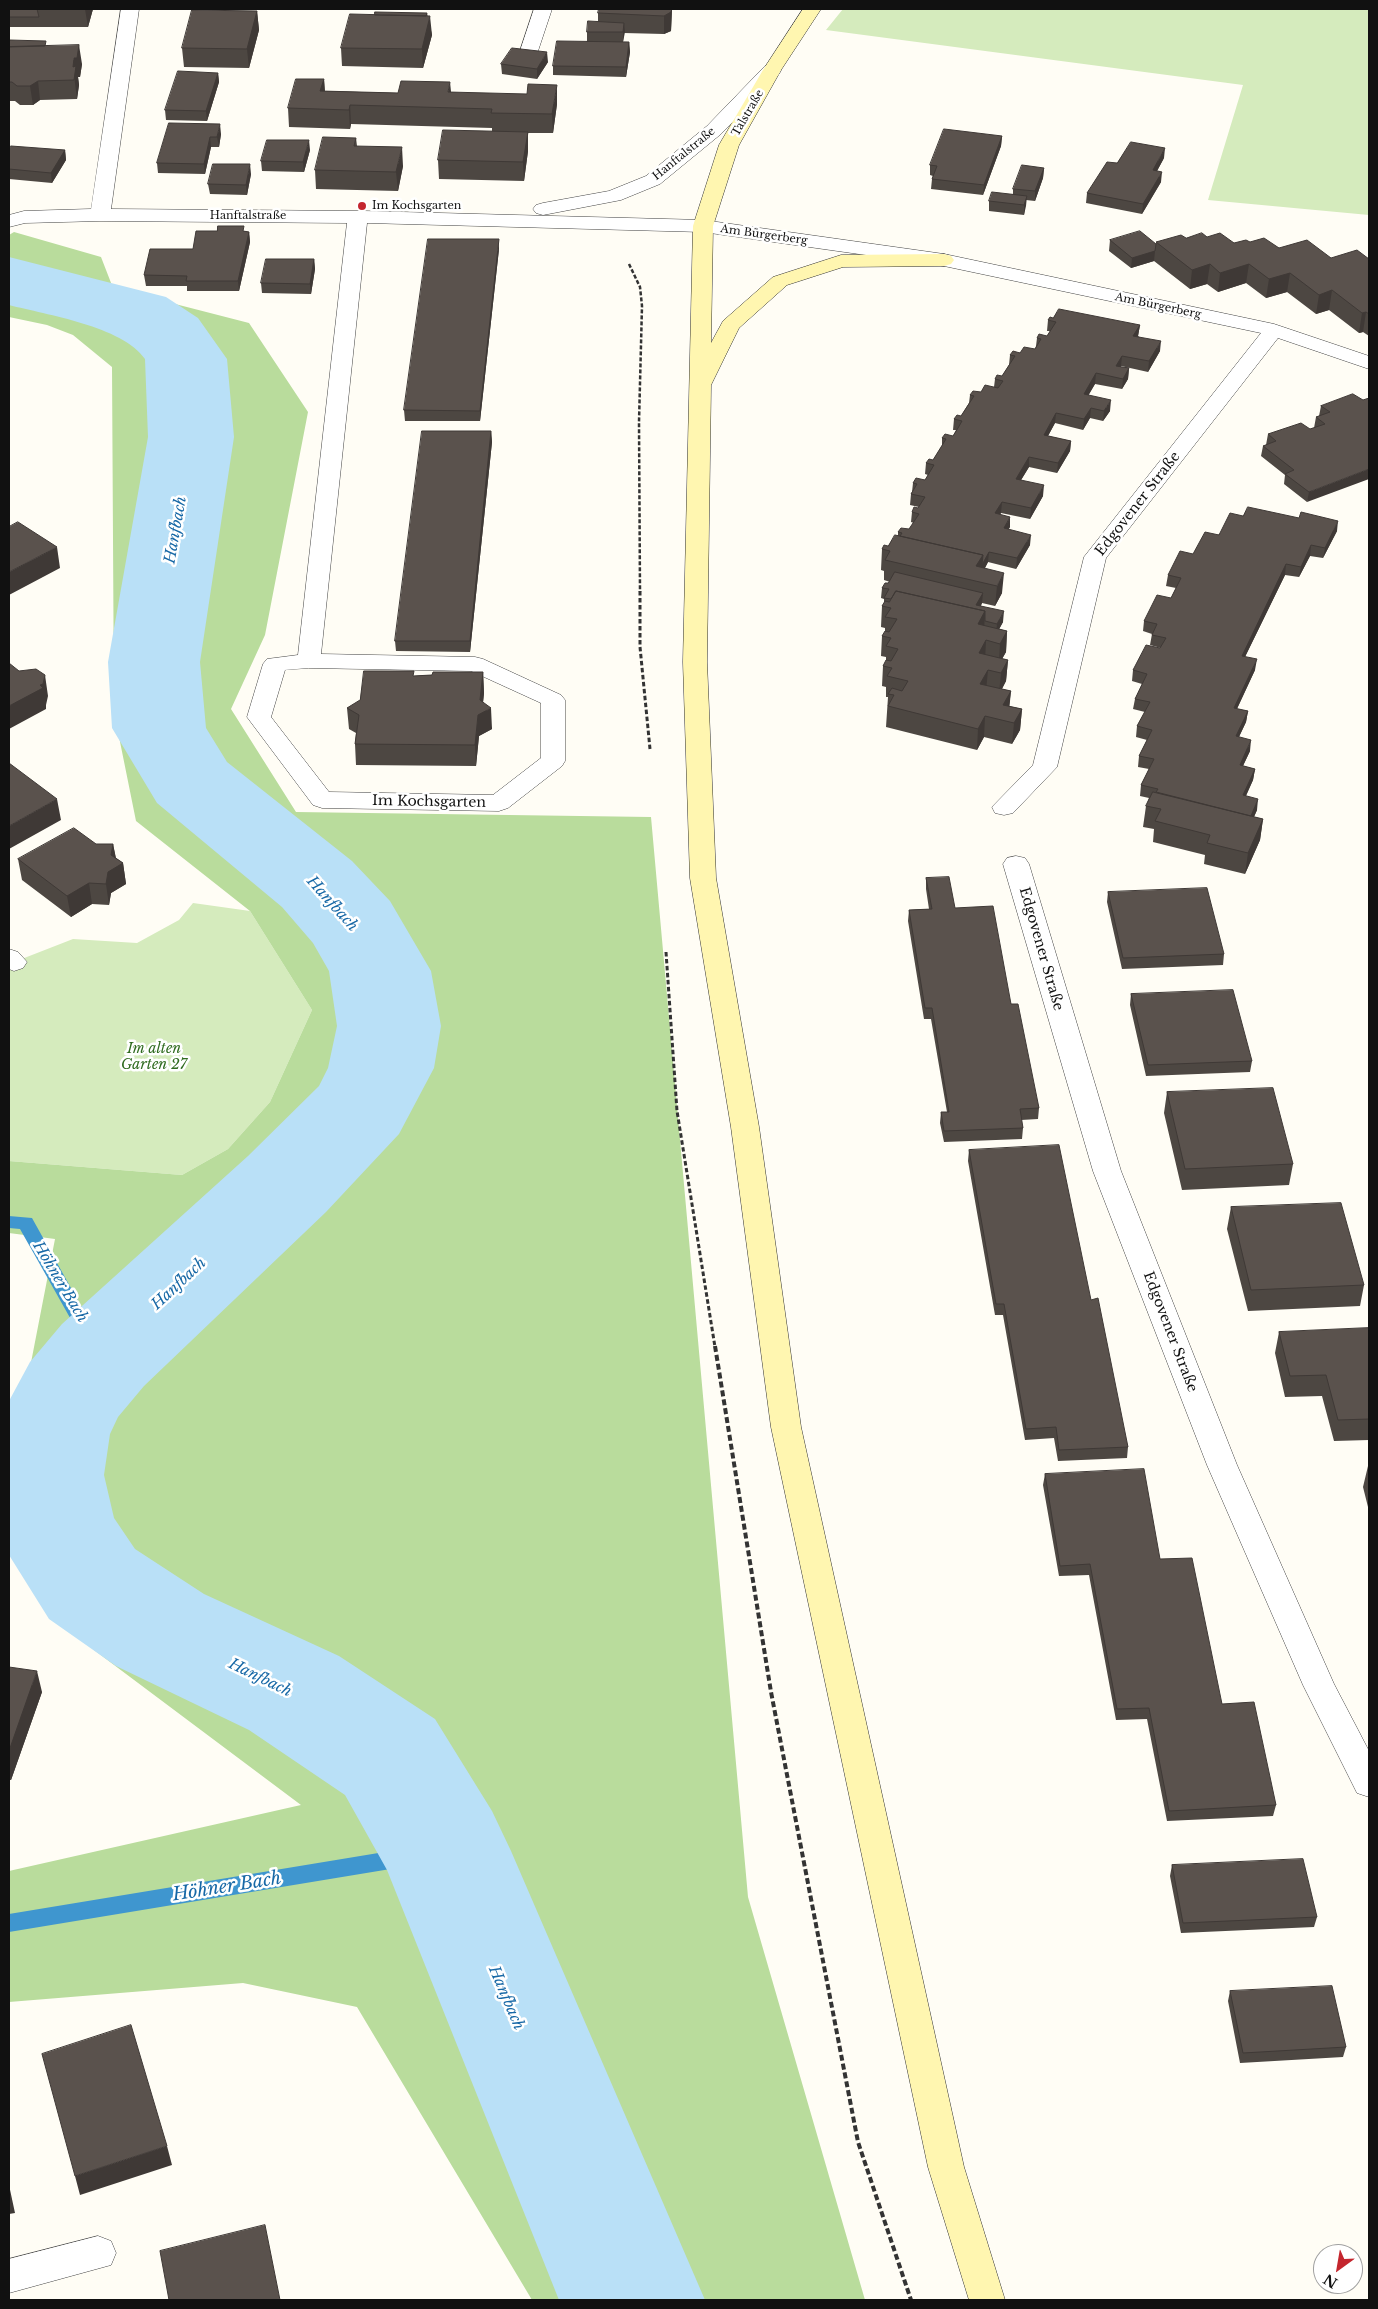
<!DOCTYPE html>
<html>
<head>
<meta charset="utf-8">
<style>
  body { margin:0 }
  #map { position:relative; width:1378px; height:2309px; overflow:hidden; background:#fffdf5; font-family:"Libre Baskerville",serif }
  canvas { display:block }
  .frame { position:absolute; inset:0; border:10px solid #111; pointer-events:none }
  .north { position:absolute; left:1313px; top:2244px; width:50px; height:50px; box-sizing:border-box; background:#fff; border:1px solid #a0a0a0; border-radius:50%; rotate:212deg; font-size:14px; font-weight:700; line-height:20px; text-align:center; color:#111 }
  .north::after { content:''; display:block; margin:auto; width:18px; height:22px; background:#c4262e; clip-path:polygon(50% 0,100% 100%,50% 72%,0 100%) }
</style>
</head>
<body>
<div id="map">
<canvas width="1378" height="2309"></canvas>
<div class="frame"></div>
<div class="north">N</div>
</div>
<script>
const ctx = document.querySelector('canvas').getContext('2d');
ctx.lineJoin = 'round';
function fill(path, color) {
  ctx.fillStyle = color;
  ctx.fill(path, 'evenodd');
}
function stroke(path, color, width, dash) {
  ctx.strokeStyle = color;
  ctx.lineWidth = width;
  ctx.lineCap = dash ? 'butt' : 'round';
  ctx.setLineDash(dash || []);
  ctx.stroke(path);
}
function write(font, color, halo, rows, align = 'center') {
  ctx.font = font + ' "Libre Baskerville",serif';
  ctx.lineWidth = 5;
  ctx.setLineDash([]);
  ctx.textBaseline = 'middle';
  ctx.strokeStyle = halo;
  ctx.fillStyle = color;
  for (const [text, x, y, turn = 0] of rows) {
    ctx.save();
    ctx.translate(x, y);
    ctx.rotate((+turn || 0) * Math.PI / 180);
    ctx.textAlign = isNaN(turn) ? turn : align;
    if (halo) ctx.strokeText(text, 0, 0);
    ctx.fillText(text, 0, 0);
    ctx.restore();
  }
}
fill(new Path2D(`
  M843,9H1369V215L1208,200L1243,85L826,30Z
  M193,903L250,911L312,1010L270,1102L228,1149L182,1175L9,1161V960L14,962L73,939L137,943L179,920Z`), '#d5ebbd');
fill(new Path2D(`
  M14,232L101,257L113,288L249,323L308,412L265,635L231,709L296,812L651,817L748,1897L865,2300H532L357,2007L243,1983L9,2002V1871L301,1805L94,1650L9,1547V1424L28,1378L55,1239L9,1233V1161L182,1175L228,1149L270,1102L312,1010L250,911L136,821L114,712L112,367L73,335L47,325L9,317V235Z`), '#b9dc9c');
fill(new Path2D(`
  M9,1216L32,1218L81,1306L112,1355L110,1360L103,1362L96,1360L69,1316L20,1229L9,1228Z
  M445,1842L452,1845L456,1851L452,1857L445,1860L9,1932V1914Z`), '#3f96cf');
fill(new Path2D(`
  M9,257L166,297L198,318L227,359L234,437L200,662L206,728L227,762L352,861L390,901L431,971L441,1026L434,1068L399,1134L326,1212L144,1386L118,1417L110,1434L104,1475L114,1518L135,1549L204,1594L339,1656L435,1719L492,1811L511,1851L705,2300H559L387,1870L345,1795L249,1730L116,1666L49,1619L9,1555V1401L30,1362L62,1324L248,1156L319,1086L328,1068L337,1026L329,971L313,943L282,907L157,803L112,728L108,662L148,437L145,359C122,326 47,315 9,305Z`), '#b9e0f7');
const street = new Path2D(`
  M121,9H139L111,209L364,211L703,220L944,254L1274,324L1369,356V369L1278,338L1106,558L1057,767L1013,813L1004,815L995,813L992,807L1033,765L1084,557L1261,333L944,266L703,232L367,223L321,654L475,657L483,659L561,695L565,700V761L562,766L508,808L499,811L322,808L313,805L247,717L263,664L267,659L298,655L347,223L100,221L25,223L9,227V215L24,211L91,209ZM309,668L471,671L541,703V758L493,795L329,792L271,717L285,670Z
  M534,9H552L538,51L535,55H523L520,51Z
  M772,64L779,66L781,70L779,74L721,134L660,184L621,200L543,215L536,213L533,209L536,205L543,203L609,191L646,176L707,126L765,66Z
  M1016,856L1025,858L1029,864L1121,1171L1237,1465L1334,1684L1369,1751V1797L1357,1793L1303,1685L1207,1465L1093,1171L1003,864L1007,858Z
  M9,949L18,952L27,962L23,968L14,971L9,969Z
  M98,2236L111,2241L116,2253L111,2265L9,2293V2259Z`);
const secondary = new Path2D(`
  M803,9H821L781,70L739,145L713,226L711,343L723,321L773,277L841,255L944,254L951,256L954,260L951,264L944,266L843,267L787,285L739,328L711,385L707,662L716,878L759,1127L801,1427L964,2167L1005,2300H969L928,2167L771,1427L731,1127L690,878L683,662L693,226L719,145L763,70Z`);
stroke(street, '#444', 1);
stroke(secondary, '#333', 1);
stroke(new Path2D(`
  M629,264L640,287L642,306L639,422L640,592`), '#333', 2.5, [4, 2]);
stroke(new Path2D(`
  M640,591V647L650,749
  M666,952L677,1111L715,1347`), '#333', 3, [4.5, 2.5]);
stroke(new Path2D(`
  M715,1346L771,1692L858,2142L911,2300`), '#333', 4, [6, 3]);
fill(street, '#fff');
fill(secondary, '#fff6b0');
fill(new Path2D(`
  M9,9H93L88,27H9Z
  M672,9L671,31L664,34L624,33L623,42H629L630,52L626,77L553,75V66L587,41V32L598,22V13Z
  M257,11L259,30L249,68L184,67L182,48Z
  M427,13L432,35L423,68L342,66L341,48L375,15Z
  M9,40L47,46L82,64L80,77H78L79,85L77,99L40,100L33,105H20L15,101H9Z
  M548,62L537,79L502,74L501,64Z
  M218,73L219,82L207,121L166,120L165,110Z
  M324,79L325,91L398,93L451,92L557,104L553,133H528V151L524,181L439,179L438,160L492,131V128L351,124L350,129L289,127L288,108Z
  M169,123L221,134L219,147H211L205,174L158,173L157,163Z
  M1002,136L1001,146L983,195L931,189L932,179L933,176L930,175V165Z
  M356,138L357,146L403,166L398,191L316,189L315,170Z
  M9,149L65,150L66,160L52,183L9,179Z
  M310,150L304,172L262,171L261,161Z
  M1164,158L1157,171L1161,182L1142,214L1086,203L1087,193Z
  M1044,168L1043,178L1035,201L1026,200L1024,215L989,211V201L1013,194V189Z
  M251,174L247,195L210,194L208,184Z
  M245,231L249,232L250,242L239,291H187V286H146L144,275L193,249Z
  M1207,237L1234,243L1250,242L1331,258L1369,259V336L1363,332L1359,333L1329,310L1316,314L1287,292L1266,298L1246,283L1218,292L1207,284L1190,289L1154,261L1131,268L1109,251L1110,240L1156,244V242Z
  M499,249L480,421H405L404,410Z
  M314,259L315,269L311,294L262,293L261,283Z
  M1048,320L1140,325L1138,336L1160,351L1148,372L1121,366V367L1129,368L1128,379L1122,389L1095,384L1088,395L1110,411L1103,421L1090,418L1083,430L1055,423L1048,436L1071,441L1070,451L1057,473L1029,467L1021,480L1043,496L1030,519L1001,513L1000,514L1010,527L1008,529L1030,545L1016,569L988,562L985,568L1002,593L995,606L982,603L981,606L1003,622L999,629L1007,631L1006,652L1002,659L1008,660L1006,681L1002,689L1011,691L1009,706L1022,709L1020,730L1012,744L984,737L977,750L886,727L888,697H886V687L882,686L883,666L886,661V657L881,656L882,636L885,632V628L881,627L882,606L884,603V599L881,598L882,588L888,583L890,582L884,580V571L881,570L882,549L888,546L898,535V532L909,529L914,523L911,522L912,512L918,508L919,507L910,505L911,494L912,492L913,483L925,480L928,475L925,474L926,463L933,460L942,446V438L953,436L956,430H953L954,419L961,416L969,403L970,395L981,392L994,387L995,379L1002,376L1009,365L1010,355L1035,349L1036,346L1037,338L1047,336L1050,331H1047Z
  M1353,394L1307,502L1284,484L1285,475L1261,456L1263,446L1266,445L1268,434L1310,429L1314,428L1316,417L1319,416L1321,406Z
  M491,431L492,442L470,652L396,651L395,641Z
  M1243,516L1337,531L1323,558L1310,556L1299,577L1285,575L1245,657L1255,670L1237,709L1248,711L1246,722L1239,737L1250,751L1243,766L1255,769L1253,780L1246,796L1257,810L1254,817L1263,819L1260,840L1245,874L1204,864L1205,855L1153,842L1154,829L1143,827L1146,806L1149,798L1140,796L1141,785L1149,769L1138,767L1139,756L1147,740L1136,737L1137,726L1145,712L1133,709L1135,699L1142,684L1132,681L1133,670L1161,648L1150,645L1152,634L1143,631L1144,621L1171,598L1176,588L1166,586L1168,575L1193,554Z
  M483,672L484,693L483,702L492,729L479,736L476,766L356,765L355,744L356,733L349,729L347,708L414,676Z
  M96,844H113L116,858L123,863L126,884L111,893L109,905L92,904L71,917L22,880L18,859Z
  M926,878L955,908L1011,1004L1039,1108L1038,1119L1021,1120L1023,1128L1022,1139L944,1142L940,1123L941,1112H947L931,1019H924L908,921L909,910L929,909L926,889Z
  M1108,892L1224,954L1223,965L1122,969L1107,902Z
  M1131,994L1252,1061L1250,1072L1146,1076L1130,1005Z
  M1167,1092L1293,1164L1289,1185L1182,1190L1164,1113Z
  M969,1150L1091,1300L1128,1447L1127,1458L1058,1461L1054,1438L1025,1440L1003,1315H995L968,1161Z
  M1231,1207L1364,1285L1360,1306L1248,1311L1227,1229Z
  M1369,1328V1440L1334,1441L1322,1396L1285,1397L1275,1353L1279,1332Z
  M1368,1466H1369V1511L1363,1487Z
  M1045,1474L1160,1559L1222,1704L1276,1805L1273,1816L1167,1821L1147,1719L1116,1720L1089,1575L1059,1576L1043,1485Z
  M9,1667L42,1692L11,1780H9Z
  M1172,1865L1317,1917L1314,1927L1181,1933L1170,1876Z
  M1230,1991L1346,2047L1343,2057L1240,2063L1228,2001Z`), '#4d4742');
fill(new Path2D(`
  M85,9H93L88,27Z
  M672,9L671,31L664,34V16Z
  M257,11L259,30L249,68L247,49Z
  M430,16L432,35L423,68L422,49Z
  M624,23L625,32L623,42V32Z
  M629,42L630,52L626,77V67Z
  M79,45L82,64L80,77H78L79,85L77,99L73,67L74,58Z
  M547,52L548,62L537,79V69Z
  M218,73L219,82L207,121L206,111Z
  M324,79L325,98L322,110L320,91Z
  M38,81L40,100L33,105L30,86Z
  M450,82L452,101L448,92Z
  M557,85V104L553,133L552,114Z
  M350,105L351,124L350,129L349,110Z
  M220,124L221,134L219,147L217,137Z
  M528,132V151L524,181L523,162Z
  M1002,136L1001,146L983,195L984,185Z
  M210,137L211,147L205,174L204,164Z
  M309,140L310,150L304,172L303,162Z
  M402,147L403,166L398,191L396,172Z
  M1165,148L1164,158L1152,180L1153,170Z
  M65,150L66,160L52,183L51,173Z
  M250,164L251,174L247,195L246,185Z
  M1044,168L1043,178L1035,201V191Z
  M1162,172L1161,182L1142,214L1143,204Z
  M1027,196L1026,206L1024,215V205Z
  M249,232L250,242L239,291L238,281Z
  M499,239V249L480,421V411Z
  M1155,251L1154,261L1131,268L1132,258Z
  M314,259L315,269L311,294L310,284Z
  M1210,264L1207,284L1190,289L1192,270Z
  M1249,264L1246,283L1218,292L1220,273Z
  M1290,273L1287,292L1266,298L1269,279Z
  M1332,290L1329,310L1316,314L1319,295Z
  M1366,312L1363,332L1359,333L1362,313Z
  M1140,325L1138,336L1132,346L1133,336Z
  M1161,341L1160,351L1148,372L1149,361Z
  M1122,356L1121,366L1115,376L1116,366Z
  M1129,368L1128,379L1122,389L1123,379Z
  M1096,373L1095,384L1083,405L1084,394Z
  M1111,400L1110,411L1103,421L1104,411Z
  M1091,408L1090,418L1083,430L1084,419Z
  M1056,413L1055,423L1043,445L1044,435Z
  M491,431L492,442L470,652V641Z
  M1071,441L1070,451L1057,473L1058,463Z
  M1029,457V467L1015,490L1016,479Z
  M1369,469V479L1307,502L1309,492Z
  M1044,485L1043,496L1030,519L1031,508Z
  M1002,502L1001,513L995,524V513Z
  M1010,517V527L1003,539L1004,528Z
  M1338,521L1337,531L1323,558L1325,548Z
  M1031,535L1030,545L1016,569L1017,558Z
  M1311,545L1310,556L1299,577L1301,567Z
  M57,547L60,568L9,595V572Z
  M989,552L988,562L978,581L976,566L983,555Z
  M1286,564L1285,575L1240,667L1242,656Z
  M1004,573L1002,593L995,606L997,586Z
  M983,593L982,603L975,615L976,605Z
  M985,611L984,632L978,624Z
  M1004,611L1003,622L996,635L997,624Z
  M1007,631L1006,652L999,664L1000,644Z
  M986,640L985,661L979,653Z
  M1257,659L1255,670L1232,719L1234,708Z
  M1008,660L1006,681L999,694L1001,673Z
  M988,670L986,691L980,684Z
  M483,672L484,693L482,713L491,708L492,729L479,736L476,766L475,745Z
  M45,675L48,696L46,705V709L9,729V706L40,685Z
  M1011,691L1009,711L1003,705Z
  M1022,709L1020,730L1012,744L1014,723Z
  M1248,711L1246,722L1234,747L1236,736Z
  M985,716L984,737L977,750L978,729Z
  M1251,740L1250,751L1238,776L1240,765Z
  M1255,769L1253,780L1241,806L1243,795Z
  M57,799L61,820L9,849V826Z
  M1258,799L1257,810L1245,836L1246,825Z
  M1263,819L1260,840L1245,874L1248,853Z
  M113,844L117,865L123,863L126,884L111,893L109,905L106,884Z
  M89,883L92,904L71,917L67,896Z
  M37,1671L42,1692L11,1780L9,1771V1751Z
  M167,2146L172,2165L80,2195L75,2176Z
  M9,2185L15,2213L9,2214Z`), '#3f3936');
const building = new Path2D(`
  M9,9H37L39,17H9Z
  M599,9H672L671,12L664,16L598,13Z
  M192,10L257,11L247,49L182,48Z
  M375,12L427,13L426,16L375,15Z
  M350,14L430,16L422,49L341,48Z
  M588,21L624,23L623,32H587Z
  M9,40L46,41L45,46L9,47Z
  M557,41L629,42L626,67L553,66Z
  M79,45L77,58H74L73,67L76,66L74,80L38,81L30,86H17L12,82H9V47Z
  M512,48L547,52L537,69L501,64Z
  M178,71L218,73L206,111L165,110Z
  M296,79H324L320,91L398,93L401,81L450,82L448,92L527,94L528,84L557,85L552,114L491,113L492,109L350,105L349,110L288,108Z
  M169,123L220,124L217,137H210L204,164L157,163Z
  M944,129L1002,136L984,185L932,179L937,166L930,165Z
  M443,130L528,132L523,162L438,160Z
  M323,137L356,138L354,146L402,147L396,172L315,170Z
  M267,140H309L303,162L261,161Z
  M1131,142L1165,148L1153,170L1162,172L1143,204L1087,193L1107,162L1117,163Z
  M11,146L65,150L51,173L9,169V149Z
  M213,164H250L246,185L208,184Z
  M1022,165L1044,168L1035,191L1013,189Z
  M992,192L1027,196L1024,205L989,201Z
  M218,226H244L243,231L249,232L238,281H186L187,276L144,275L150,249H193L196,231H217Z
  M1140,231L1156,244L1155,251L1132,258L1110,240Z
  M1202,233L1207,237L1220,233L1234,243L1246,240L1250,242L1264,238L1279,248L1307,240L1331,258L1357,250L1369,259V314L1366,312L1362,313L1332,290L1319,295L1290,273L1269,279L1249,264L1220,273L1210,264L1192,270L1156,242L1181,235L1186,238Z
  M428,239H499L480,411L404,410Z
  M266,259H314L310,284L261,283Z
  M1059,309L1140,325L1133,336L1161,341L1149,361L1122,356L1116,366L1129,368L1123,379L1096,373L1084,394L1111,400L1104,411L1091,408L1084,419L1056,413L1044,435L1071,441L1058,463L1029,457L1016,479L1044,485L1031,508L1002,502L995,513L1010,517L1004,528L1031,535L1017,558L989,552L982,565L983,555L900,536L902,533L898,532L901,528L909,529L919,514L912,512L914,507L918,508L925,497L911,494L917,484L913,483L916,478L925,480L934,465L926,463L929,459L933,460L946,439L942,438L945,434L953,436L958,428L962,421L954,419L957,415L961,416L974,396L970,395L973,391L981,392L985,385L998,388L1003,381L995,379L997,375L1002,376L1015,356L1010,355L1013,351L1020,353L1024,347L1035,349L1041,339L1037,338L1039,334L1047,336L1056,322L1048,320L1050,317L1053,318Z
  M1353,394L1363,400L1369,398V469L1309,492L1285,474L1294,470L1263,446L1276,441L1268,434L1301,423L1310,429L1325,424L1316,417L1330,412L1321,406Z
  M422,431H491L470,641H395Z
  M1248,507L1299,518L1301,512L1338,521L1325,548L1311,545L1301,567L1286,564L1242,656L1257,659L1234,708L1248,711L1236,736L1251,740L1240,765L1255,769L1243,795L1258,799L1251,816L1156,792L1158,789L1141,785L1154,759L1139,756L1152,730L1137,726L1150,702L1135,699L1147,674L1133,670L1146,645L1160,648L1166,638L1152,635L1157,624L1144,621L1157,595L1171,598L1181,578L1168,575L1180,551L1193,554L1205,532L1219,535L1230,513L1243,516Z
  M18,522L57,547L9,572V527Z
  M895,535L983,555L976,566L1004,573L997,586L885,560L890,551L882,549L884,545L888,546Z
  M895,572L983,593L976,605L1004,611L997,624L985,621V611L896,591L891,599L884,598L889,589L882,588L885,583H888Z
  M896,591L985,611L978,624L1007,631L1000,644L986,640L979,653L1008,660L1001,673L988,670L980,684L1011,691L1003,705L1022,709L1014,723L985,716L978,729L888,706L894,695L888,694L892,688L902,691L908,681L887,676L892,668L883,666L886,660L891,661L898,649L886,646L891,638L882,636L885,631L889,632L897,619L885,617L891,608L882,606L885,601L889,602Z
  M9,663L19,671L36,669L45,675L43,684L40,685L43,688L9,706Z
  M364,671H414L413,676L432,675L433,672H483L480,700L491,708L478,715L475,745L355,744L359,715L347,708L360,700Z
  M9,763L57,799L9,826Z
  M1153,792L1263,819L1248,853L1207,843L1210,835L1155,821L1161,809L1146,806Z
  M74,828L96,844H113L111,855L123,863L108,872L106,884L89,883L67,896L18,859Z
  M949,877L955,908L993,906L1011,1004H1018L1039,1108L1020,1109L1023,1128L944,1131L941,1112H949L932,1008H925L909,910L932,909L926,878Z
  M1207,888L1224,954L1123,958L1108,892Z
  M1233,990L1252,1061L1148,1065L1131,994Z
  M1273,1088L1293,1164L1185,1169L1167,1092Z
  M1059,1145L1091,1300L1098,1298L1128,1447L1059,1450L1056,1427L1026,1429L1004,1304H996L969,1150Z
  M1341,1203L1364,1285L1251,1290L1231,1207Z
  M1369,1328V1419L1338,1420L1326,1375L1290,1376L1279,1332Z
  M1144,1469L1160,1559L1192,1558L1222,1704L1254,1702L1276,1805L1169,1811L1149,1708L1117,1709L1090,1564L1060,1566L1045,1474Z
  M9,1667L37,1671L9,1751Z
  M1303,1859L1317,1917L1183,1923L1172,1865Z
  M1332,1986L1346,2047L1243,2053L1230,1991Z
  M131,2025L167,2146L75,2176L42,2054Z
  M265,2225L280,2300H169L160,2251Z`);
fill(building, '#5a524d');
stroke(building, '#3f3936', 1);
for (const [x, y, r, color] of [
  [362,206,5,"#c4262e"]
]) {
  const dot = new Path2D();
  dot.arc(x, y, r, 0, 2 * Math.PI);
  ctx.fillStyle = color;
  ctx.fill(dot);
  stroke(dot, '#fff', 2);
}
write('11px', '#111', '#fff', [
  ["Talstraße",748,113,-60],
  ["Hanftalstraße",684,154,-39],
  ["Hanftalstraße",248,216],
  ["Am Bürgerberg",764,235,8],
  ["Am Bürgerberg",1158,306,12]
]);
write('11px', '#111', '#fff', [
  ["Im Kochsgarten",372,206]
], 'left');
write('14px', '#111', '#fff', [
  ["Edgovener Straße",1138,504,-52],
  ["Im Kochsgarten",429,802,1],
  ["Edgovener Straße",1041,949,74],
  ["Edgovener Straße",1170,1332,69]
]);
write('italic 14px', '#2f6b1f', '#fff', [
  ["Im alten",154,1049],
  ["Garten 27",154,1065]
]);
write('italic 15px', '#1768a6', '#fff', [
  ["Hanfbach",176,530,-80],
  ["Hanfbach",332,904,48],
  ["Höhner Bach",60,1282,59],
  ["Hanfbach",179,1284,-43],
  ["Hanfbach",260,1678,26],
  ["Hanfbach",506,1998,67]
]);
write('italic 18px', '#1768a6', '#fff', [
  ["Höhner Bach",227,1887,-9]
]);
</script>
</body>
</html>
